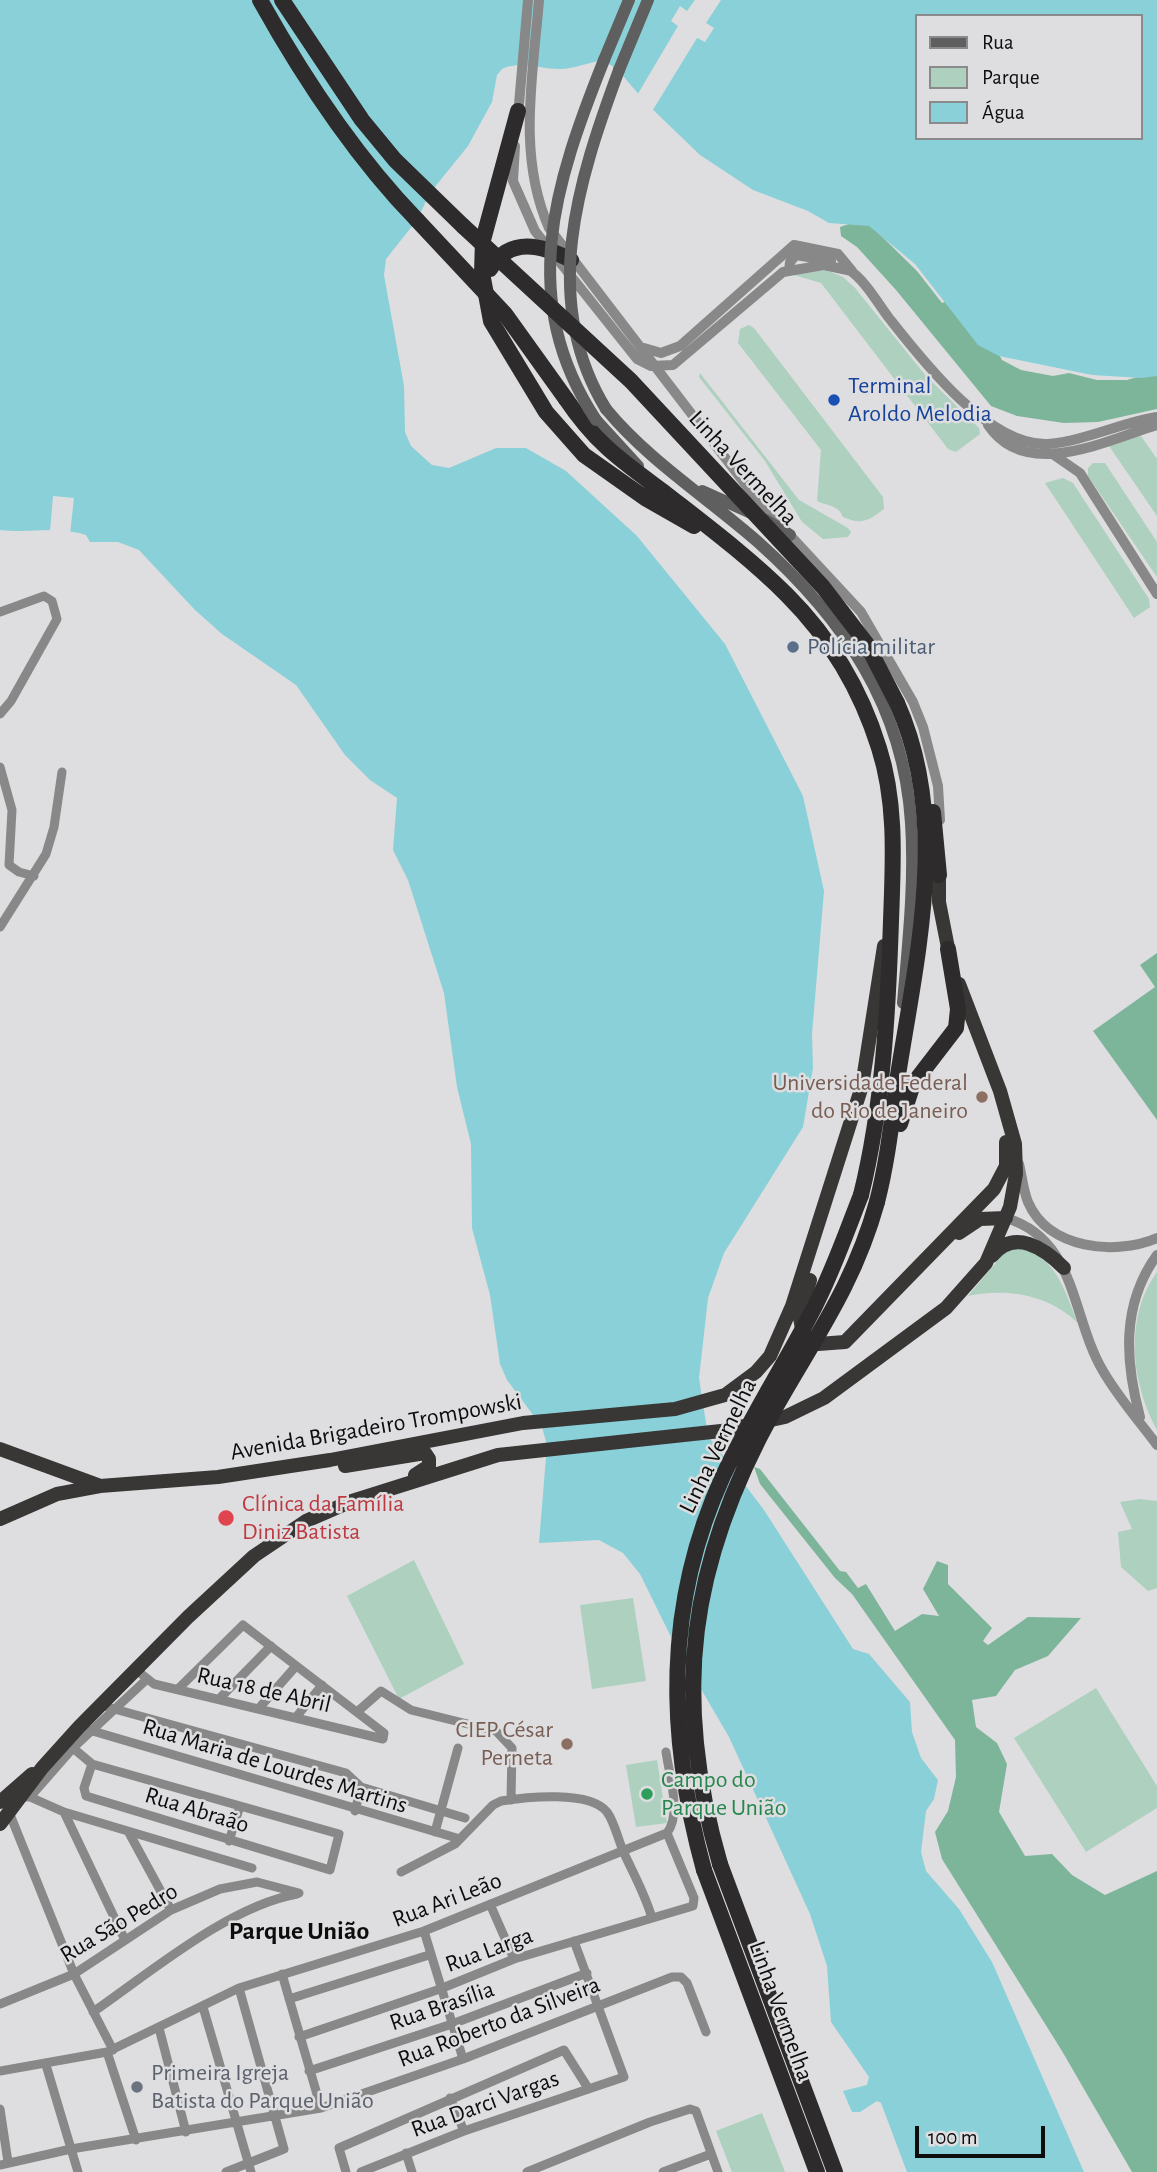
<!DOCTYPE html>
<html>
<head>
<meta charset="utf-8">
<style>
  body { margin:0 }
  #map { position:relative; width:1157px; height:2172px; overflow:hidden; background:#dedee0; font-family:"Alegreya Sans",sans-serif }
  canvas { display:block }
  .legend { position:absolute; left:915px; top:14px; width:228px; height:126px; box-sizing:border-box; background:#dedee0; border:2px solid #8a8a8c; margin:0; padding:9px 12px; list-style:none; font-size:21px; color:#0d0d0d }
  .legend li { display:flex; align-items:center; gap:14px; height:35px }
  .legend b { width:35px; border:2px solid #8a8a8c }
  .scale { position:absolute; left:915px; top:2126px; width:130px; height:32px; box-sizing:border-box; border:4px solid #0d0d0d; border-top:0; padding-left:9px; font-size:21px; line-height:24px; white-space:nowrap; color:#0d0d0d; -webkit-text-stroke:5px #dedee0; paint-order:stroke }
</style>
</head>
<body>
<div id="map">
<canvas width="1157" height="2172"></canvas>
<ul class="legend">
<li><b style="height:9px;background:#605f5f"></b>Rua</li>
<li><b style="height:19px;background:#add0bf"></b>Parque</li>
<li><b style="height:19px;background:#8ad0d8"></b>Água</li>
</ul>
<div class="scale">100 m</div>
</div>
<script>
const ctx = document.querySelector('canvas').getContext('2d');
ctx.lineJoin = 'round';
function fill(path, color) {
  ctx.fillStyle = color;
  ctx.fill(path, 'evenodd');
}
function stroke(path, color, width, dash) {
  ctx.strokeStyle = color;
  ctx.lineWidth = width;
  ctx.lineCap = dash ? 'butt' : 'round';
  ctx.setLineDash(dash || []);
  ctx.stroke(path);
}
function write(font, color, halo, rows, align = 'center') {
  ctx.font = font + ' "Alegreya Sans",sans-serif';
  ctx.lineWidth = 5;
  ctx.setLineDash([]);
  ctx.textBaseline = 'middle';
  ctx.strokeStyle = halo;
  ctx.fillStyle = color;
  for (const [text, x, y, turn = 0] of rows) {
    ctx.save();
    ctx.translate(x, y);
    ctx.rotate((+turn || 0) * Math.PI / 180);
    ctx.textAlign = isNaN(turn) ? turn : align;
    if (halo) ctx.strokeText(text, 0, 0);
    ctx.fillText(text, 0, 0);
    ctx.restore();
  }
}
fill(new Path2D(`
  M826,270L843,277L855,288L926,376L979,428L980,434L956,452L948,449L821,283L794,275Z
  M749,325L754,328L883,497L884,509C868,521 862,525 843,517C838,504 826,506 817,501L821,450L738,343L740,329Z
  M700,373L799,500L848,528L851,532L848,537L823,539L802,522L765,461L699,377Z
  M1141,436L1157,459V516L1107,443Z
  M1093,463H1105L1157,542V577L1088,476V468Z
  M1063,478L1073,483L1149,599L1150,607L1134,618L1045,483Z
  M1008,1248C1054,1248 1063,1287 1078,1323C1047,1294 1008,1288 968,1296Z
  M1157,1272V1430C1131,1383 1124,1317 1157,1272Z
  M1140,1499L1157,1501V1588L1148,1591L1121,1567L1118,1532L1132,1529L1120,1502Z
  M414,1560L464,1664L399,1699L347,1596Z
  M633,1598L646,1681L592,1689L580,1605Z
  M1096,1688L1157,1786V1808L1086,1852L1014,1738Z
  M657,1760L667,1823L636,1827L626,1765Z
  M762,2113L785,2172H732L716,2131Z`), '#add0bf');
fill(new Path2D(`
  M864,219L917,271L942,303L956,298L983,324L1002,360L1021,370L1053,376L1069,373L1097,380H1127L1157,371V409L1098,422L1064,423L1017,416L991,406L896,290L857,247L841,236L840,227Z
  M1157,953V1120L1093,1031L1155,987L1140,965Z
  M754,1467L760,1469L840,1571L846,1572L858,1588L866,1584L895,1631L922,1614L939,1616L923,1589L937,1561L948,1565V1584L992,1628L983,1641L988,1645L1028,1617L1081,1618L1048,1656L1015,1670L996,1696L972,1700L976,1727L997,1743L1007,1764L999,1812L1025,1856L1052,1854L1072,1875L1105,1895L1157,1871V2172H1132L1062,2051L942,1859L935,1832L948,1811L956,1777L955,1740L852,1594L835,1578L760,1484Z`), '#7db59b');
fill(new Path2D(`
  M0,0H1157V376L1142,378L1092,375L999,356L978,345L915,264L869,226L829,223L808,211L753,190L700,155L646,103L618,70L603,60C591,62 569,70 559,69C540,69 520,60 502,69L497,75L492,102L468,146L430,193L417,220L386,259L384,275L404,386L405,432L411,446L432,465L449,468L496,448H526L566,471L637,536L725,644L803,796L824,891L812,1034L813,1068L803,1127L724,1253L708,1298L699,1378L708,1436L764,1510L853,1649L869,1654L910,1702L912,1732L921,1758L938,1780L934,1799L926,1811L921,1852L926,1871L959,1909L992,1962L1084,2172H907L881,2103L877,2101L860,2112H852L843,2091L867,2085L869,2077L831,2022L827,1966L810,1914L729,1737L673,1641L640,1574L623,1553L599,1540L539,1543L547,1445L542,1427L507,1380L500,1364L490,1295L472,1228L471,1144L457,1087L444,993L408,880L393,850L397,798L370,780L345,755L296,685L222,634L195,610L139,550L118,542H90L86,535C51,525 33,534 0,530ZM917,16H1141V138H917Z`), '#8ad0d8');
fill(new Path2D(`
  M695,0H721L706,23L714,28L705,42L697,38L651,113L636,97L678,26L671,21L680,6L687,11Z
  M53,496L74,498L70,534L50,531Z`), '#dedee0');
stroke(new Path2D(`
  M0,612L44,596L52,601L57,619L11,701L0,714
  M0,767L12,810L9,865L19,872L34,876
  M0,927L46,854L54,827L62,772
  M135,1669L154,1684L383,1739L384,1733L243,1625L178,1689
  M221,1697L271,1646
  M100,1705L346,1773L361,1787L465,1818
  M260,1707L296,1666
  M357,1712L381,1691L411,1710L496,1731L512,1748L511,1800
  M297,1716L322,1685
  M79,1727L460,1839
  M73,1748L92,1764L339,1834L330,1870L86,1796L84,1788L92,1764
  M666,1752C669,1774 682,1814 667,1833
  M26,1797H30L73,1748L146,1680
  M30,1797L64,1812L252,1868
  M355,1811L361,1787
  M9,1812L74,1974L113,2050
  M64,1812L125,1940
  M128,1831L171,1910
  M435,1832L458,1748
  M229,1841L240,1806
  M401,1872L455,1844L493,1805L501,1801C526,1797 590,1790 607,1812C615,1823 618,1840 624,1853C634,1875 645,1894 652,1918
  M490,1904L514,1959
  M424,1931L463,2059
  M282,1974L321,2108
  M289,1999L429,1955
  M0,2004L74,1974L171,1910L220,1889L257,1882L299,1893
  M203,2007L251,2172
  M93,2012C151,1972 229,1906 297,1894
  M159,2028L186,2132
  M299,2037L440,1989L514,1959L693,1906L694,1898L667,1833
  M107,2052L136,2140
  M46,2065L78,2172
  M0,2071L107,2052L239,1988L424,1931L667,1833
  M309,2071L452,2024L587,1973
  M450,2098L464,2131
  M0,2109L8,2162
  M406,2153L412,2172
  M0,2165L71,2149L321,2108L463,2059L672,1977H681L687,1983L706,2032
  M226,2172L284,2149L239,1988
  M346,2172L339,2148L564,2050L588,2088
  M361,2172L464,2131L624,2077L574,1941
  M527,2172L650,2122L690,2109L696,2111L718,2172
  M663,2172L711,2154`), '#898888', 9);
stroke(new Path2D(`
  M539,0C533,76 517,156 549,228L759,502L861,612L913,702L923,727L938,786L940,820
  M518,116L528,0
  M515,146L513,181L535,231L637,359L651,366L673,365L783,272L824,265L852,271
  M848,269C865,280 877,302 889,318C922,360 989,447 1048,444C1085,441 1120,423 1157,417
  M789,270L790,262L796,255L831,261
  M644,348L661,353L680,346L794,245L838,254L852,271
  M988,425C1026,482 1107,440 1157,425
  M1054,455L1080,473L1157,594
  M1019,1164C1022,1176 1023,1190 1028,1202C1048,1249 1115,1256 1157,1238
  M1006,1218C1077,1239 1071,1317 1103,1371C1118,1397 1139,1421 1157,1445
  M1140,1417C1125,1361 1121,1305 1157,1255`), '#898888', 10);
stroke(new Path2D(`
  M604,60L629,0
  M619,70L648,0
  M606,409C649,461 708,498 758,542C843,618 904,706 911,823C915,883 908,944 903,1003
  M596,420L638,466
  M702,491L749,512
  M766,520L790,535`), '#605f5f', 12);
stroke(new Path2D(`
  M939,875V902L950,958
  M959,1233L980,1219L1006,1218
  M992,1256C1014,1228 1044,1248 1064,1268
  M810,1280L800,1318L803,1334L818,1344L845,1342L994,1189L1006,1166V1142
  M0,1449L98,1485
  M345,1466L425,1453L429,1459V1466L415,1475
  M0,1519L57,1494L100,1486L218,1477L330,1460L523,1423L675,1409L725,1395L756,1372L770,1356L792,1306L862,1086L884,946
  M0,1802L32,1774
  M0,1824L42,1768L79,1727L188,1617L254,1556L306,1521L352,1501L498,1455L721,1431L785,1417L824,1398L946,1308L986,1263L1010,1207L1016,1174L1015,1144L1000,1091L959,984`), '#383736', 14);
stroke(new Path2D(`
  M260,0C304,79 354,155 417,220
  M282,0L362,120L395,160L463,226
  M518,111L483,240L482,273L491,321L546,412L584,455L645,498L694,526
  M490,269C510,236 542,245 571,260
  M566,399C597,445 622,461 665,493C706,525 750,558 787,595C830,638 861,690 879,748C897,804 893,863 891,921C888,1012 883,1106 861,1195
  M933,812L939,875
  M900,1124L913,1084L956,1028L958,1009L948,949
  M877,1202C888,1159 892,1118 898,1075C917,954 950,821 897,703
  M720,1864L835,2172
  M704,1870L817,2172`), '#2d2b2b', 16);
stroke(new Path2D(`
  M606,409C539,300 578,181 619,70
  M596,420C516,298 555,183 604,60`), '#605f5f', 12);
stroke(new Path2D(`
  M417,220L505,314L566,399
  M463,226L631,381L823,587L866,643L897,703
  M720,1864C671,1695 689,1563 774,1410C815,1337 854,1285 877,1202
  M704,1870C667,1736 664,1605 723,1476C750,1418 785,1364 814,1308C833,1271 846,1233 861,1195`), '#2d2b2b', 16);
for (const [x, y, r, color] of [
  [834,400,7,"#1a4fb4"],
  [793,647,7,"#5c6f8a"],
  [982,1097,7,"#8d6e63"],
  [226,1518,9,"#e0444e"],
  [567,1744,7,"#8d6e63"],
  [647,1794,7,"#2e9e5b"],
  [137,2087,7,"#6b7280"]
]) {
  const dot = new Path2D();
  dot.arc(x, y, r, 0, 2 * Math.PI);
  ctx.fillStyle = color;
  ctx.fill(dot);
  stroke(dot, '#dedee0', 2.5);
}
write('24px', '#164399', '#dedee0', [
  ["Terminal",848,386],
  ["Aroldo Melodia",848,414]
], 'left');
write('24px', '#0d0d0d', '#dedee0', [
  ["Linha Vermelha",743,468,47],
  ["Avenida Brigadeiro Trompowski",376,1427,-10],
  ["Linha Vermelha",718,1446,-64],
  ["Rua 18 de Abril",264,1690,13],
  ["Rua Maria de Lourdes Martins",275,1766,17],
  ["Rua Abraão",197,1810,17],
  ["Rua Ari Leão",447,1900,-21],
  ["Rua São Pedro",119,1923,-31],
  ["Rua Larga",489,1950,-20],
  ["Rua Brasília",442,2006,-19],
  ["Linha Vermelha",781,2011,70],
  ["Rua Roberto da Silveira",499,2022,-21],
  ["Rua Darci Vargas",485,2104,-20]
]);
write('24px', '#4e5e75', '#dedee0', [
  ["Polícia militar",807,647]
], 'left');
write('24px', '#785e54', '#dedee0', [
  ["Universidade Federal",968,1083],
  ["do Rio de Janeiro",968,1111],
  ["CIEP César",553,1730],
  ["Perneta",553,1758]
], 'right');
write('24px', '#be3a42', '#dedee0', [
  ["Clínica da Família",242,1504],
  ["Diniz Batista",242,1532]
], 'left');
write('24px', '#27864d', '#dedee0', [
  ["Campo do",661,1780],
  ["Parque União",661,1808]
], 'left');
write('24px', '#5b616d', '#dedee0', [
  ["Primeira Igreja",151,2073],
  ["Batista do Parque União",151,2101]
], 'left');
write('bold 26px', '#0d0d0d', '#dedee0', [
  ["Parque União",299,1931]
]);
</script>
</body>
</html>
